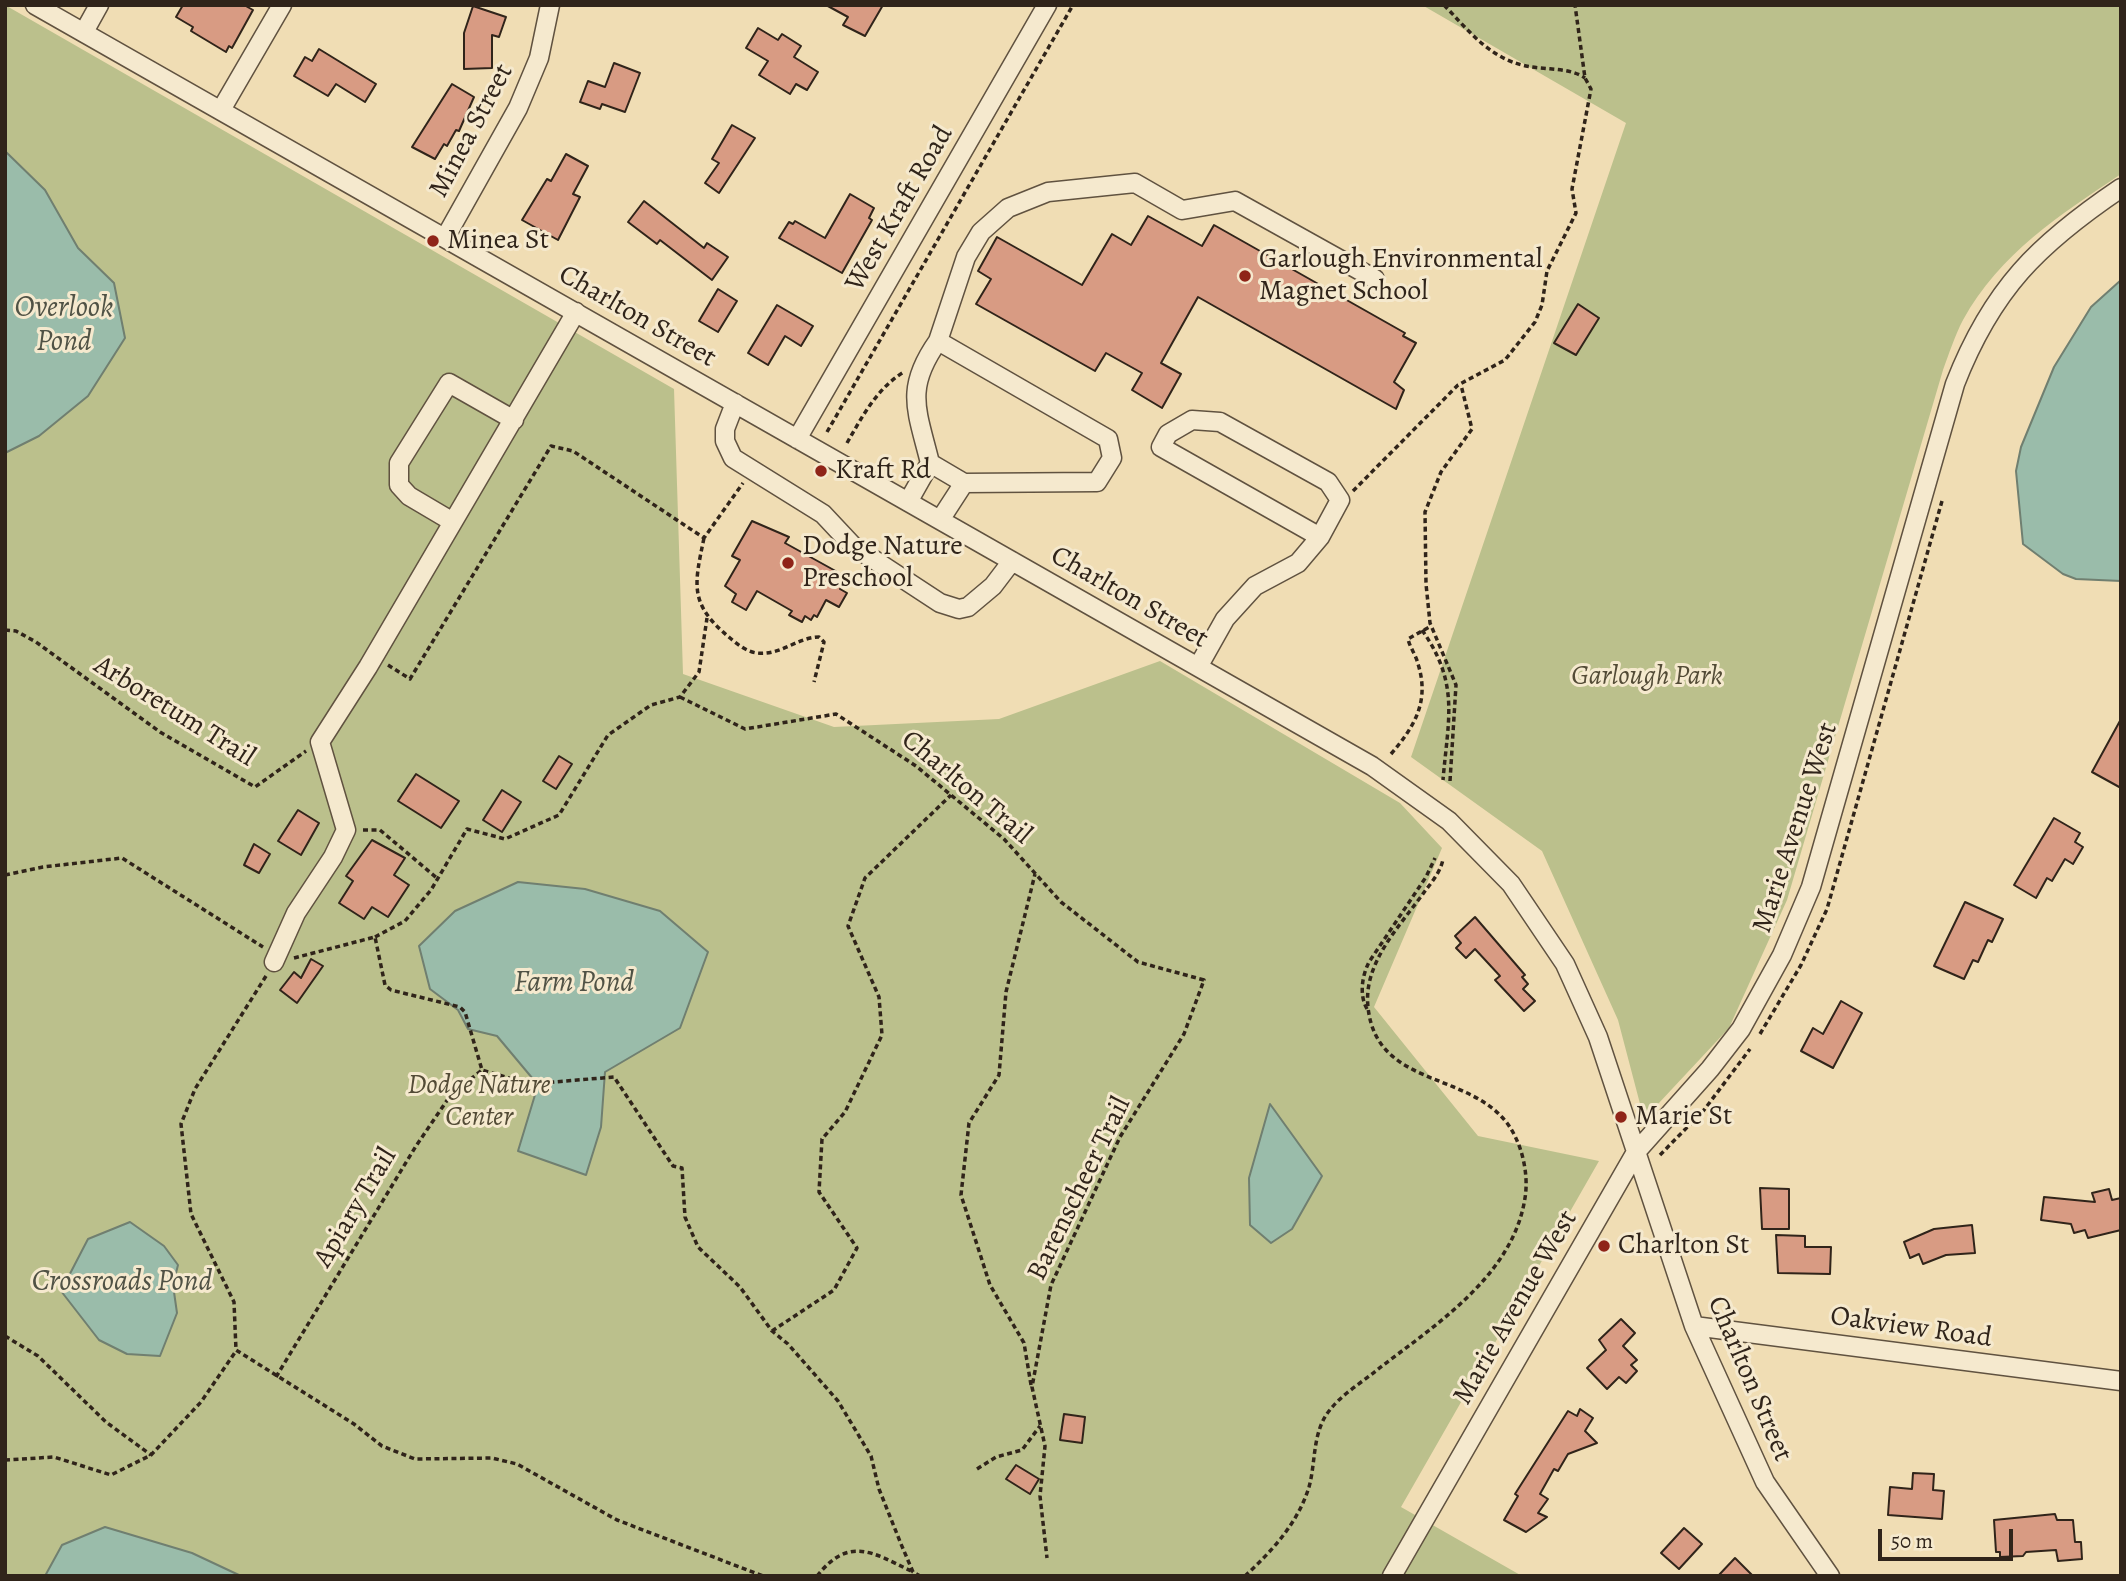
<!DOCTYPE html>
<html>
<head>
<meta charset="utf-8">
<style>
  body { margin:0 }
  #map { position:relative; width:2126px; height:1581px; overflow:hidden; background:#f0ddb4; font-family:Alegreya,serif }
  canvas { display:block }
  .frame { position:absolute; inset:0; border:7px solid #30241a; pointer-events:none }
  .scale { position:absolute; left:1878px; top:1529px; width:135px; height:32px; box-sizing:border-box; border:4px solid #30241a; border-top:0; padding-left:9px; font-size:21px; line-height:24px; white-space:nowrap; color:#30241a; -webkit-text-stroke:5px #f5e9ce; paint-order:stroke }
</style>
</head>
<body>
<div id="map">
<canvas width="2126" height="1581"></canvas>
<div class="frame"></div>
<div class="scale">50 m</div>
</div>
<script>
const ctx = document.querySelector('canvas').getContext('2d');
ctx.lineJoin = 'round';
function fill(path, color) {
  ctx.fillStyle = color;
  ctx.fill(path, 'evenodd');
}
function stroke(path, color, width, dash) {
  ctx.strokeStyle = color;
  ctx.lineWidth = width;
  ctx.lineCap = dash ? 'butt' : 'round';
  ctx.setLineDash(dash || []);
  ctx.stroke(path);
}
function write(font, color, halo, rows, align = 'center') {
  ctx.font = font + ' Alegreya,serif';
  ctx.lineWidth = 6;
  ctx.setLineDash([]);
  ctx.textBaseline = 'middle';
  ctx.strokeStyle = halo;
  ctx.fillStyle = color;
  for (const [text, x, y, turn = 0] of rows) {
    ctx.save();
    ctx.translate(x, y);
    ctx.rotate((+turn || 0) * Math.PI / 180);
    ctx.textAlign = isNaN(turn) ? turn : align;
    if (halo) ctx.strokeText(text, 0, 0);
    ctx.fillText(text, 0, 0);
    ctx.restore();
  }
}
fill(new Path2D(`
  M5,5L674,389L683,674L834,727L999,719L1160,661L1400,803L1442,848L1374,1007L1478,1136L1599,1161L1401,1507L1522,1576H5Z
  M1422,5H2121V174C2060,215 2000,253 1963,320C1955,335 1949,354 1943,370L1787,900L1729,1028L1644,1119L1618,1020L1542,851L1411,757L1626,123Z`), '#bbc08c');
const water = new Path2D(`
  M5,151L45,190L78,248L114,283L125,338L88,396L39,436L5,453Z
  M2121,280V581L2076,579L2063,574L2023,544L2016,471L2021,447L2054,367L2091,307Z
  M518,882L585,889L660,911L708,952L680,1028L605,1072L601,1127L586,1175L518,1151L538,1085L497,1036L468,1029L458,1010L430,989L419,946L455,911Z
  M1270,1104L1322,1176L1292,1229L1271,1243L1250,1225L1249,1178Z
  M130,1222L164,1246L178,1265L173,1285L177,1313L160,1356L127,1354L99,1340L61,1291L88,1239Z
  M105,1527L192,1553L241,1576H45L62,1545Z`);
fill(water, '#9abcaa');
stroke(water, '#707f70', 2);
const building = new Path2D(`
  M183,5H244L253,10L232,48L229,46L226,52L191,31L193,27L176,17Z
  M826,5H883L865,36L843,25L848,17Z
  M473,6L506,17L499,37L492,35V68L464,69V33Z
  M758,28L778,40L782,34L801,46L794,57L818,72L807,90L796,84L790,94L759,75L768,61L746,48Z
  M319,49L376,84L365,102L336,84L328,96L294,76L305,57L312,61Z
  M614,63L640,73L625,112L602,104L600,109L580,102L588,81L605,87Z
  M452,84L474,97L459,131L456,130L447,146L444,144L435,159L412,147Z
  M732,125L755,138L719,193L705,183L719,163L712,159Z
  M566,154L588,166L573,194L580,197L558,240L522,220L547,179L551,181Z
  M850,194L874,208L869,218L872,220L842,273L779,238L789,222L793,224L795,221L825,238Z
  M644,201L704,248L707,243L728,257L712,280L660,240L657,244L628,222Z
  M1148,216L1202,246L1214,225L1405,333L1403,336L1416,343L1394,382L1404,390L1396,409L1198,297L1161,363L1181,374L1162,408L1132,390L1142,373L1106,353L1095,371L976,304L991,279L978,271L997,237L1082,285L1112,234L1131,245Z
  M718,289L737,301L718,332L699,321Z
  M1578,304L1599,318L1576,355L1554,343Z
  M777,305L813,326L801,346L785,336L768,365L748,353Z
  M752,521L789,537L785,543L841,574L839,579L845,582L840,589L847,593L839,607L826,600L817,617L814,615L811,620L805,616L802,622L789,615L792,611L757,591L746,610L732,602L736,594L725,586L740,560L732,556Z
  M2121,719V788L2092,772Z
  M559,756L572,764L556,789L543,781Z
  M416,774L459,801L441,828L398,801Z
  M502,790L521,802L502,832L483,820Z
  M298,810L319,823L301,855L278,841Z
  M2054,818L2080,833L2075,842L2083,847L2073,864L2065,859L2052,881L2047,878L2036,898L2014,885Z
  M372,840L405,858L394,875L409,885L388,917L372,907L364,919L339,903L353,881L346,876Z
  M254,844L270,854L259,873L244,865Z
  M1965,902L2003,919L1992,942L1988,940L1978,962L1973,960L1964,979L1934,966Z
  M1475,917L1525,975L1522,977L1528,984L1523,989L1535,1001L1524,1011L1495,980L1500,976L1475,949L1466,958L1456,948L1461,943L1455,936Z
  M311,959L323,966L297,1003L280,990L294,972L301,978Z
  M1841,1001L1862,1013L1833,1068L1801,1051L1813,1028L1823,1034Z
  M1760,1188L1789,1189V1229H1762Z
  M2109,1189L2112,1200L2121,1198V1230L2088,1238L2085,1230L2074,1233L2071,1224L2041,1220L2044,1197L2095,1202L2092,1193Z
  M1972,1225L1975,1253L1946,1255L1923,1264L1919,1254L1910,1258L1904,1242L1934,1229Z
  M1776,1235L1805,1236V1247H1831L1830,1274L1778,1273Z
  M1621,1319L1635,1333L1623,1346L1637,1360L1631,1365L1637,1371L1626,1383L1619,1377L1607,1389L1587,1368L1606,1350L1599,1340Z
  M1580,1409L1593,1418L1585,1431L1597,1443L1568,1454L1558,1471L1554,1469L1540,1494L1548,1499L1538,1513L1547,1517L1526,1532L1504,1520L1518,1496L1515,1494L1568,1411L1577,1416Z
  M1064,1414L1085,1417L1082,1443L1060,1440Z
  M1016,1465L1039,1479L1030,1494L1006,1479Z
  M1913,1473L1934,1474L1933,1490L1944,1491L1942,1519L1888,1515L1890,1487L1912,1489Z
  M2055,1514L2057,1520H2073L2075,1542H2081L2082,1559L2058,1561L2056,1550L2026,1552L2023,1556L2000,1557V1552H1996L1994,1520Z
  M1684,1528L1702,1544L1679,1569L1661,1553Z
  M1735,1558L1753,1576H1718Z`);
fill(building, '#d89b83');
stroke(building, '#30241a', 2);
const minor = new Path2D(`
  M35,5L1372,766L1449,821L1511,884L1565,964L1598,1037L1694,1326L1765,1482L1830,1576
  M84,32L99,5
  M221,110L282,5
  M445,238L518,108L539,58L550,5
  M938,341L966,257L981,232L1008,208L1048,192L1135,183L1182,210L1235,201L1375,279
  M735,403L725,429V441L733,458L823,514L853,546L940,603L959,609L968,607L993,586L1012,561
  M797,439L1047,5
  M908,502L930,463C917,410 904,389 938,341L1108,439L1112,458L1097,482L964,483L930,463
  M940,520L964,483
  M453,522L409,496L399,485V463L449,383L514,420
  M1198,667L1225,619L1255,586L1298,563L1320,537L1340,500L1328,482L1220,422L1192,420L1168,434L1161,447L1320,537
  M274,962L296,913L333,857L346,830L320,742L368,667L576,312
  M1694,1326L2121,1381
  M1392,1576L1636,1152L1710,1069L1741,1029L1782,955L1811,887L1955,384C1992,289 2038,244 2121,188`);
stroke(minor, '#605240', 21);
stroke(new Path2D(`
  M1444,5C1469,31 1489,58 1526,66C1545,70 1569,67 1585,78
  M827,432L1073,5
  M847,443C862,417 877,388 904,372
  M1353,491L1458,385L1505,360L1535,322L1542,305L1547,271L1576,213L1572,189L1591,89L1585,78L1575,5
  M704,538C694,586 689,604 730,638C737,644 747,652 757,653C780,656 798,637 819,637L824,642L814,682
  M5,630L16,631L36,642L160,732L255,787L306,751
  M1422,630C1460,684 1448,719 1443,780
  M388,665L410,679L551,446L573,451L704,538L743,483
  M680,697L745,729L836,714L916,766L1004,839L1061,902L1138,962L1204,980L1184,1034L1120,1137L1051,1285L1032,1387L1045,1446L1040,1496L1047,1558
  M1391,754C1414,727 1430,702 1418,664C1416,655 1410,648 1408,639L1431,626
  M1450,781L1456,685L1430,623L1426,584L1425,512L1441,472L1472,429L1461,385
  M363,830H380L438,879
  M5,875L43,867L122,858L263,947
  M375,937L405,921L431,890L467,829L505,839L559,815L608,735L651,705L680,697L699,672L707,618
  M294,958L375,937L385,985L391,990L460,1007L465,1012L482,1070L529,1084L614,1077L673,1166L682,1168L685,1217L698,1247L740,1287L772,1331L788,1344L838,1401L871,1456L879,1489L901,1544L913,1572L920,1576
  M266,976L195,1089L181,1124L191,1214L234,1302L236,1350L354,1424L382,1446L415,1459L492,1458L517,1464L617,1520L763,1576
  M1367,1009C1359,995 1362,976 1369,962L1426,877L1435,858
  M1760,1034L1801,965L1827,909L1942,501
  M1660,1155L1704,1110L1750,1049
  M772,1331L834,1290L857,1248L819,1192L822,1139L845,1112L882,1035L879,997L848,926L865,878L951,795
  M5,1336L38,1356L106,1422L151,1455
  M276,1377L416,1146L450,1096L482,1070
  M1031,1385L1024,1343L990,1285L961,1195L969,1123L999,1075L1006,992L1035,874
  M5,1460L54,1457L111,1475L151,1455L201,1402L236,1351
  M977,1469L996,1457L1022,1450L1040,1426
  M817,1576C849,1536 872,1552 911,1571
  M1245,1576C1272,1551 1298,1523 1309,1487C1316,1462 1312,1433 1329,1411C1341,1395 1361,1383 1377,1370C1435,1325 1513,1276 1525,1198C1529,1174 1522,1143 1507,1123C1467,1071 1376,1087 1368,1007C1363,962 1401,925 1425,891C1432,882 1441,871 1443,859`), '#30241a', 3.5, [5, 3.5]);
stroke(minor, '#f5e9ce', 18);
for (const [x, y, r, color] of [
  [433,241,7,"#8f2418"],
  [1245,276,7,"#8f2418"],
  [821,471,7,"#8f2418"],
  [788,563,7,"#8f2418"],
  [1621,1117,7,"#8f2418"],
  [1604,1246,7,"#8f2418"]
]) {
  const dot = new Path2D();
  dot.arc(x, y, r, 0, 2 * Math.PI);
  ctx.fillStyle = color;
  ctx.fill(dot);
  stroke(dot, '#f5e9ce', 2.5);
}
write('28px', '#30241a', '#f5e9ce', [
  ["Minea Street",472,131,-62],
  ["West Kraft Road",900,209,-60],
  ["Charlton Street",637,317,30],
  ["Charlton Street",1129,598,30],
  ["Arboretum Trail",174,712,32],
  ["Charlton Trail",966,788,40],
  ["Marie Avenue West",1796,828,-72],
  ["Barenscheer Trail",1080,1189,-64],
  ["Apiary Trail",356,1208,-59],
  ["Marie Avenue West",1516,1308,-60],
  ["Oakview Road",1911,1328,8],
  ["Charlton Street",1749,1379,67]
]);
write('28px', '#30241a', '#f5e9ce', [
  ["Minea St",447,241],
  ["Garlough Environmental",1259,260],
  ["Magnet School",1259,292],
  ["Kraft Rd",835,471],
  ["Dodge Nature",802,547],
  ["Preschool",802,579],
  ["Marie St",1635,1117],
  ["Charlton St",1618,1246]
], 'left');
write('italic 28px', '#534b36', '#f5e9ce', [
  ["Garlough Park",1647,677],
  ["Dodge Nature",479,1086],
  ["Center",479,1118]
]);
write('italic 30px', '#505245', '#f5e9ce', [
  ["Overlook",64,309],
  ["Pond",64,343],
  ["Farm Pond",574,984],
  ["Crossroads Pond",122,1283]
]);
</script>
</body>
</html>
